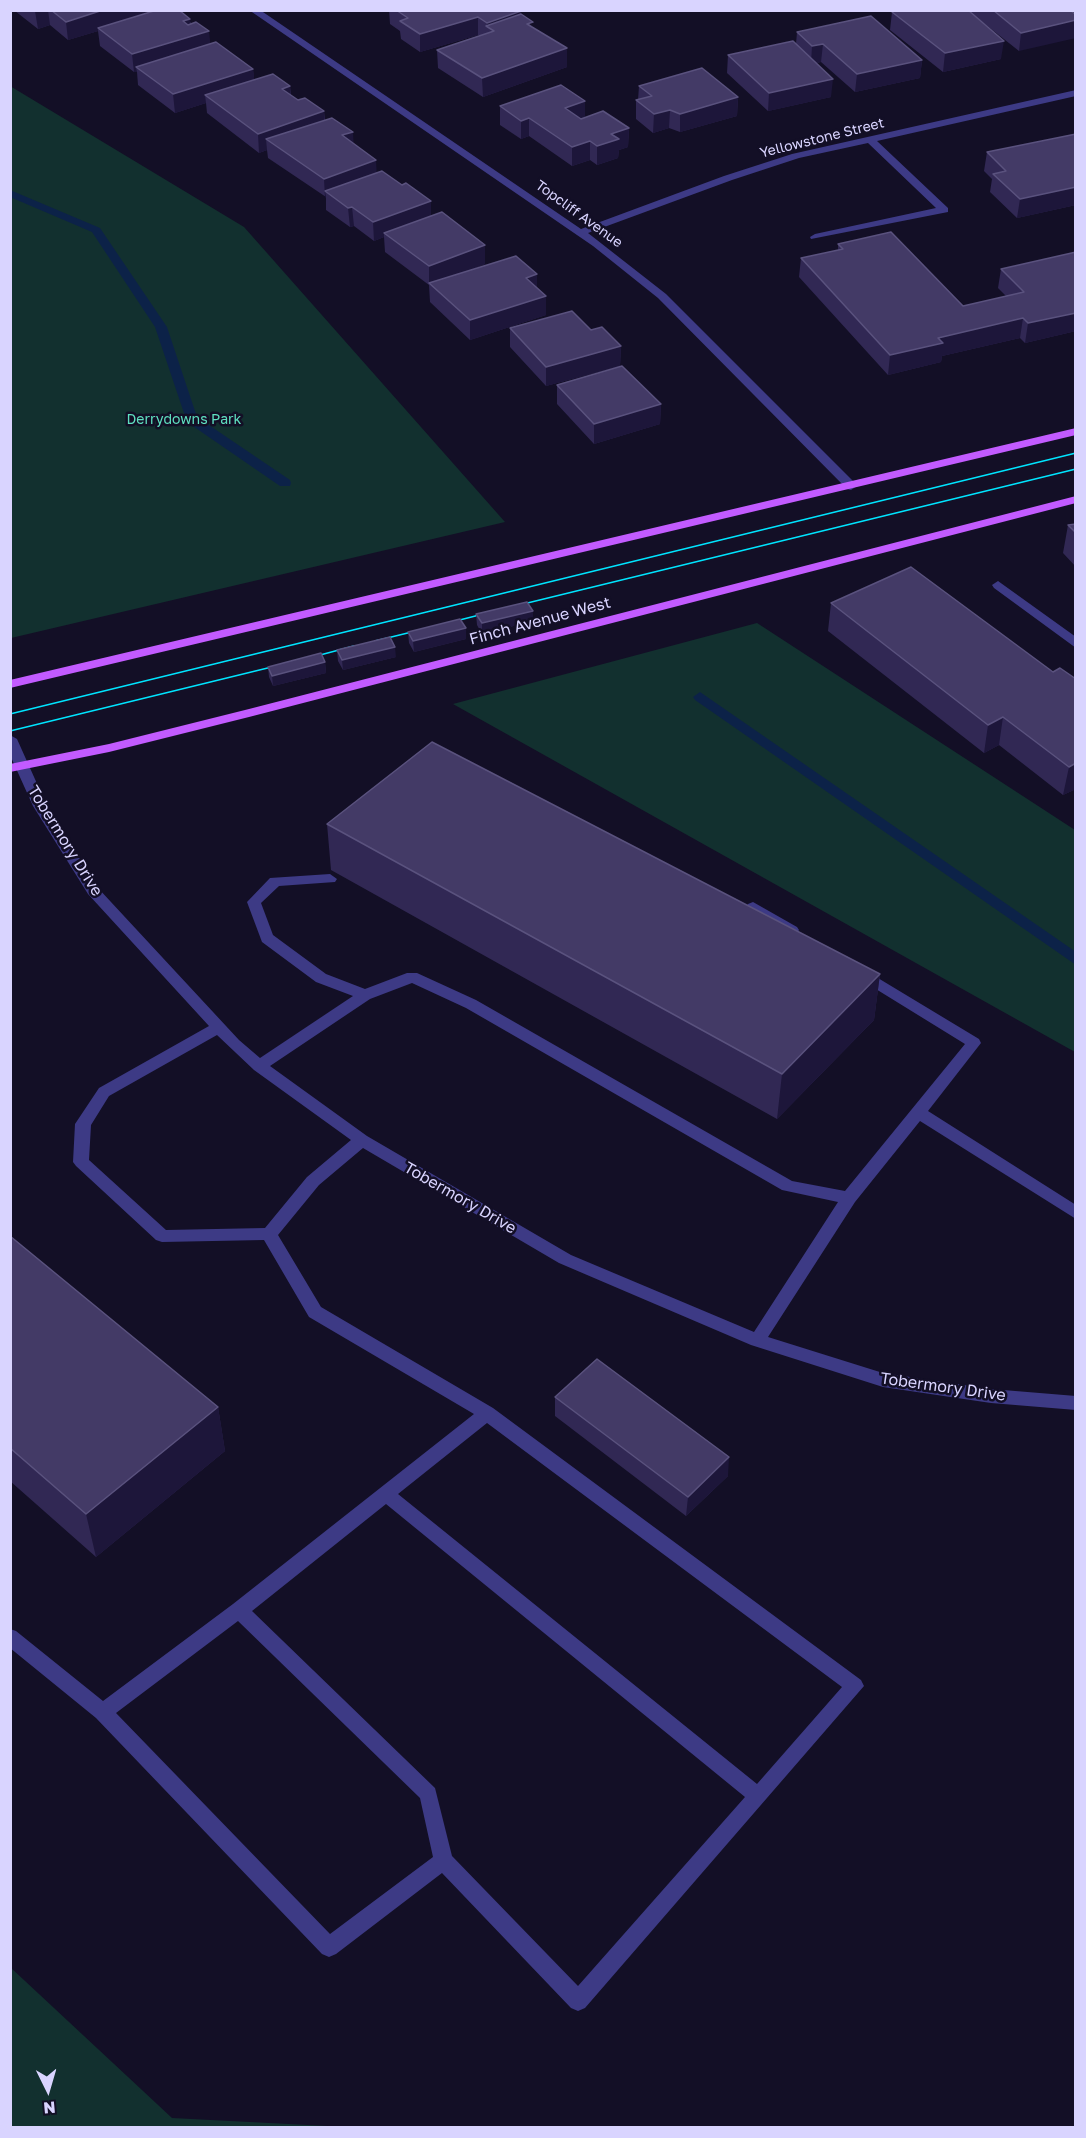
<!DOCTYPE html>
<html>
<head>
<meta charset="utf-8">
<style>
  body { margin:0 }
  #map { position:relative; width:1086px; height:2138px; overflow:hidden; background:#130f26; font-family:"Golos Text",sans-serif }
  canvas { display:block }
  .frame { position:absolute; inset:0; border:12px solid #d9d4ff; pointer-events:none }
  .north { position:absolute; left:18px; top:2060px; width:60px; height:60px; -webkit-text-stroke:4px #130f26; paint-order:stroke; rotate:175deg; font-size:16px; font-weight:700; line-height:24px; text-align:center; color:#d9d4ff }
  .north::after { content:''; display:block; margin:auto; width:21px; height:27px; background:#d9d4ff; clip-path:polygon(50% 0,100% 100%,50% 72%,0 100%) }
</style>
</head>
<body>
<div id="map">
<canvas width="1086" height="2138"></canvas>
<div class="frame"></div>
<div class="north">N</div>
</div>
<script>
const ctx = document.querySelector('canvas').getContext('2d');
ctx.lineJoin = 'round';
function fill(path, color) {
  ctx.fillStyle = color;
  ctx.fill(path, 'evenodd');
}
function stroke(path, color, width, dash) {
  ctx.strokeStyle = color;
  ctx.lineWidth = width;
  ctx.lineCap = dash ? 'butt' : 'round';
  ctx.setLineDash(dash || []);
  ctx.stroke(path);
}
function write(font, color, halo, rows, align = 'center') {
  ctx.font = font + ' "Golos Text",sans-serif';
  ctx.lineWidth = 5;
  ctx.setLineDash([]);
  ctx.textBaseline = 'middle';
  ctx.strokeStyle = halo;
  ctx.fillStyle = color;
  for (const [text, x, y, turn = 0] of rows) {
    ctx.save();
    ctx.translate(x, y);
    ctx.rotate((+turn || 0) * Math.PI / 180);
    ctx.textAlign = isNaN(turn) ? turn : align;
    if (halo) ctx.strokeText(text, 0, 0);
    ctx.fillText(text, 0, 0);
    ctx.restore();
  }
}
fill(new Path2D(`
  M10,86L244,227L505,522L11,638Z
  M757,623L1075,830V1052L453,704Z
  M10,1967L172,2118L347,2127H11Z`), '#12302f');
fill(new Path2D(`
  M10,190L100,228L167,327L197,417L290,480L291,483L290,486H280L187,422L155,327L92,232L10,197Z
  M700,692L1076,952V965L695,700L693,697Z`), '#0c2248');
fill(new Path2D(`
  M249,10H260L581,229L724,176L792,154L1076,90V96L877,141L948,208V212L811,239L810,237L815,234L936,208L868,143L799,158L732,180L588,233L666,294L855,483L857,486L851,490L847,489L658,298L593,246Z
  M998,581L1076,637V648L994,588L992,585Z
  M10,735L17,739L47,806L98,888L239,1040L260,1058L353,996L316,982L262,942L247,902L270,878L330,874L337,879L335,882L279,886L261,903L273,935L326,974L365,989L407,973H417L476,1000L792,1181L845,1191L965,1044L858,978L856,974L863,969L979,1039L981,1043L928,1111L1076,1205V1219L920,1121L855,1202L768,1337L883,1373L991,1389L1076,1396V1410L991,1403L883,1387L751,1345L559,1263L363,1148L319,1185L278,1235L321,1307L493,1408L861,1680L864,1686L585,2008L578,2011L571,2008L442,1873L336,1954L329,1957L322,1954L96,1718L10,1648V1629L16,1631L103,1701L233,1604L474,1414L309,1317L264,1240L162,1242L156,1240L76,1166L73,1162L75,1124L99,1088L209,1026L88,894L33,806L10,755ZM412,983L466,1008L782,1190L838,1202L754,1332L571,1255L367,1136L270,1066L370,999ZM217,1035L254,1070L351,1140L307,1177L265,1228L166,1230L89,1160L91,1125L109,1096ZM487,1423L842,1687L757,1784L398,1494ZM386,1504L745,1797L578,1986L452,1856L435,1788L252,1611ZM238,1621L420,1798L433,1857L330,1934L116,1713Z
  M753,902L797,927L799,930L797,933H787L748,910L746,907L748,904Z`), '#3d3a85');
fill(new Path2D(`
  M1076,428V435L10,688V680Z
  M1076,496V503L249,717L109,752L10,772V764L109,744L249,709Z`), '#c25bff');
stroke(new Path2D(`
  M511,607L1076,469
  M444,624L491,612
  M375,641L424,629
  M305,659L354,646
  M10,714L1076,453
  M10,731L284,664`), '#00e5ff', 1.5);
fill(new Path2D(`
  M179,10L211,44L253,69L254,80L290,86L291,95L298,100L324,111L325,120L353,132V144L377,173L431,216L485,245V264L464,272L537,288L546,296V315L470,340L430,302L429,285L385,252L384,237L374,241L354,226L350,227L326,210V197L268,158L267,150L259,153L207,113L206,103L175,113L138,85L137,72H134L100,46L98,31L68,40L50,25L38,29L15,11Z
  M389,10H519L521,14L567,67L483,97L438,68L437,50L480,36L478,35L420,52L401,39L400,31L390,24Z
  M971,10H1070L1019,51L971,13Z
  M892,12L1001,59L943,72L890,30Z
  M797,32L922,60L920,78L855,92L821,62L816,63L831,97L768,111L727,73L728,55L796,44Z
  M639,86L738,97L737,116L680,132L669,128L653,133L636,119V100H638Z
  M585,101V118L629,128L628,147L619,150L618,158L597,165L590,160L572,166L529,136L521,139L500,125V106Z
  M1076,134V205L1017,218L990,192L992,179L984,171L987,152Z
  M838,244L963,306L1006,296L998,288L1001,269L1076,252V331L1025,343L1020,338L942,356L941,362L888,375L799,277L801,258L838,250Z
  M510,328L591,330L621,346L620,366L546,386L510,347Z
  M557,385L661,404L660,424L594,444L557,404Z
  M1076,524V567L1063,553L1068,525Z
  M831,603L1076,679V789L1063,795L999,745L984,753L828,631Z
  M476,614L533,621L482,634L477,625Z
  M466,628V639L414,652L409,643L408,632Z
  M337,650L396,657L343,670L338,661Z
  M325,662L326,673L273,686L269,677L268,667Z
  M327,824L880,974L874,1020L777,1119L331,870Z
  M10,1236L218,1407L225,1451L96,1557L10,1481Z
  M555,1397L728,1476L686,1516L555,1416Z`), '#312854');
fill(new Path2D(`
  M37,10H48L50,25L38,29L35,11Z
  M103,10H158L98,28V31L68,40L66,22Z
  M521,11V30L494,31L487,26V23Z
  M478,17V35L420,52V34Z
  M190,19L192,36L209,31L211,49L136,67L137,72H134L132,54L183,21Z
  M1076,20V38L1019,51L1021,33Z
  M1004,41L1001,59L943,72L945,53Z
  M823,44L821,62L811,64L812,46Z
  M567,48V67L483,97L482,78Z
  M922,60L920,78L855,92L857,74Z
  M253,69L255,87L205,95L206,103L175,113L173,94Z
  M833,79L831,97L768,111L769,93Z
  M290,86L291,105L282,89Z
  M738,97L737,116L680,132V114Z
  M585,101V119L565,126V108Z
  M670,110L669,128L653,133L654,114Z
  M324,111L325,130L266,139L267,150L259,153L258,134Z
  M529,118V136L521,139V121Z
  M629,128L628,147L619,150L618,158L597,165V146L611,134Z
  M353,132L354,151L342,135Z
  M590,141V160L572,166V147Z
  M376,160L377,179L325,191L326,197L325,198L324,179Z
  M1076,187V205L1017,218L1020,199Z
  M431,201V220L384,233V237L374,241L373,222Z
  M352,207L354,226L350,227L348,208Z
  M485,245V264L431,285L429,283V266Z
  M537,274V294L526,278Z
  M546,296V315L470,340V320Z
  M1076,313V331L1025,343L1028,323Z
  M1023,318L1020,338L942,356L941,362L888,375L890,355L938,338Z
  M621,346L620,366L546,386V367Z
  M661,404L660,424L594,444V424Z
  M533,611V621L482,634V623Z
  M466,628V639L414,652L413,641Z
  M395,647L396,657L343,670L342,660Z
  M325,662L326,673L273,686L272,676Z
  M1003,717L999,745L984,753L988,725Z
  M1076,763V789L1063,795L1069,767Z
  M880,974L874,1020L777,1119L782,1074Z
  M218,1407L225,1451L96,1557L86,1514Z
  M729,1457L728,1476L686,1516L688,1497Z`), '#1d163a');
const building = new Path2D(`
  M51,10H103L66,22Z
  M157,10H179L190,19L183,21L188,25L196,22L209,31L132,54L98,28Z
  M396,10H519L521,11L487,23L478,17L420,34L400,21L408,18Z
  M898,10H968L1004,41L945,53L892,12Z
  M993,10H1070L1076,15V20L1021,33Z
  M521,14L533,22L527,24L567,48L482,78L437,50L494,31L486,26Z
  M871,16L922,60L857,74L823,44L812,46L797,32Z
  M793,41L833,79L769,93L728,55Z
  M216,42L253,69L173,94L136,67Z
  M702,68L738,97L680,114L670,110L654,114L636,100L652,96L639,86Z
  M273,74L290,86L282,89L298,100L305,98L324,111L258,134L205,95Z
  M561,85L585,101L565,108L581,119L603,111L629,128L611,134L619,139L597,146L590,141L572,147L529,118L521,121L500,106Z
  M332,118L353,132L342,135L376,160L324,179L266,139Z
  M1076,134V187L1020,199L993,174L1006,171L987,152Z
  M382,171L402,185L406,183L431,201L373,222L352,207L348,208L325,191Z
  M442,212L485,245L429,266L384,233Z
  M891,232L963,306L1024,292L1001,269L1076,252V313L1028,323L1023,318L938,338L943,343L890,355L801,258L843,249L838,244Z
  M516,256L537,274L526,278L546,296L470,320L429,283Z
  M572,311L591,330L602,327L621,346L546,367L510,328Z
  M622,366L661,404L594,424L557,385Z
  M1076,524V533L1068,525Z
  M911,567L1053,672L1060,668L1076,679V763L1069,767L1003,717L988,725L831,603Z
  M527,602L533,611L482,623L476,614Z
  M460,619L466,628L413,641L408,632Z
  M390,637L395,647L342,660L337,650Z
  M321,653L325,662L272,676L268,667Z
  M432,742L880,974L782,1074L327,824Z
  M10,1236L218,1407L86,1514L10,1448Z
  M597,1359L729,1457L688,1497L555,1397Z`);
fill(building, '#433a66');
stroke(building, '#5a527e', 1.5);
write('14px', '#d9d4ff', '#130f26', [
  ["Yellowstone Street",822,138,-14],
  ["Topcliff Avenue",579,214,36]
]);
write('14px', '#5fe0c0', '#130f26', [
  ["Derrydowns Park",184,420]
]);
write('16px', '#d9d4ff', '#130f26', [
  ["Finch Avenue West",540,621,-15],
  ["Tobermory Drive",65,841,58],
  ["Tobermory Drive",460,1198,30],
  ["Tobermory Drive",943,1387,8]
]);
</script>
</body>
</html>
